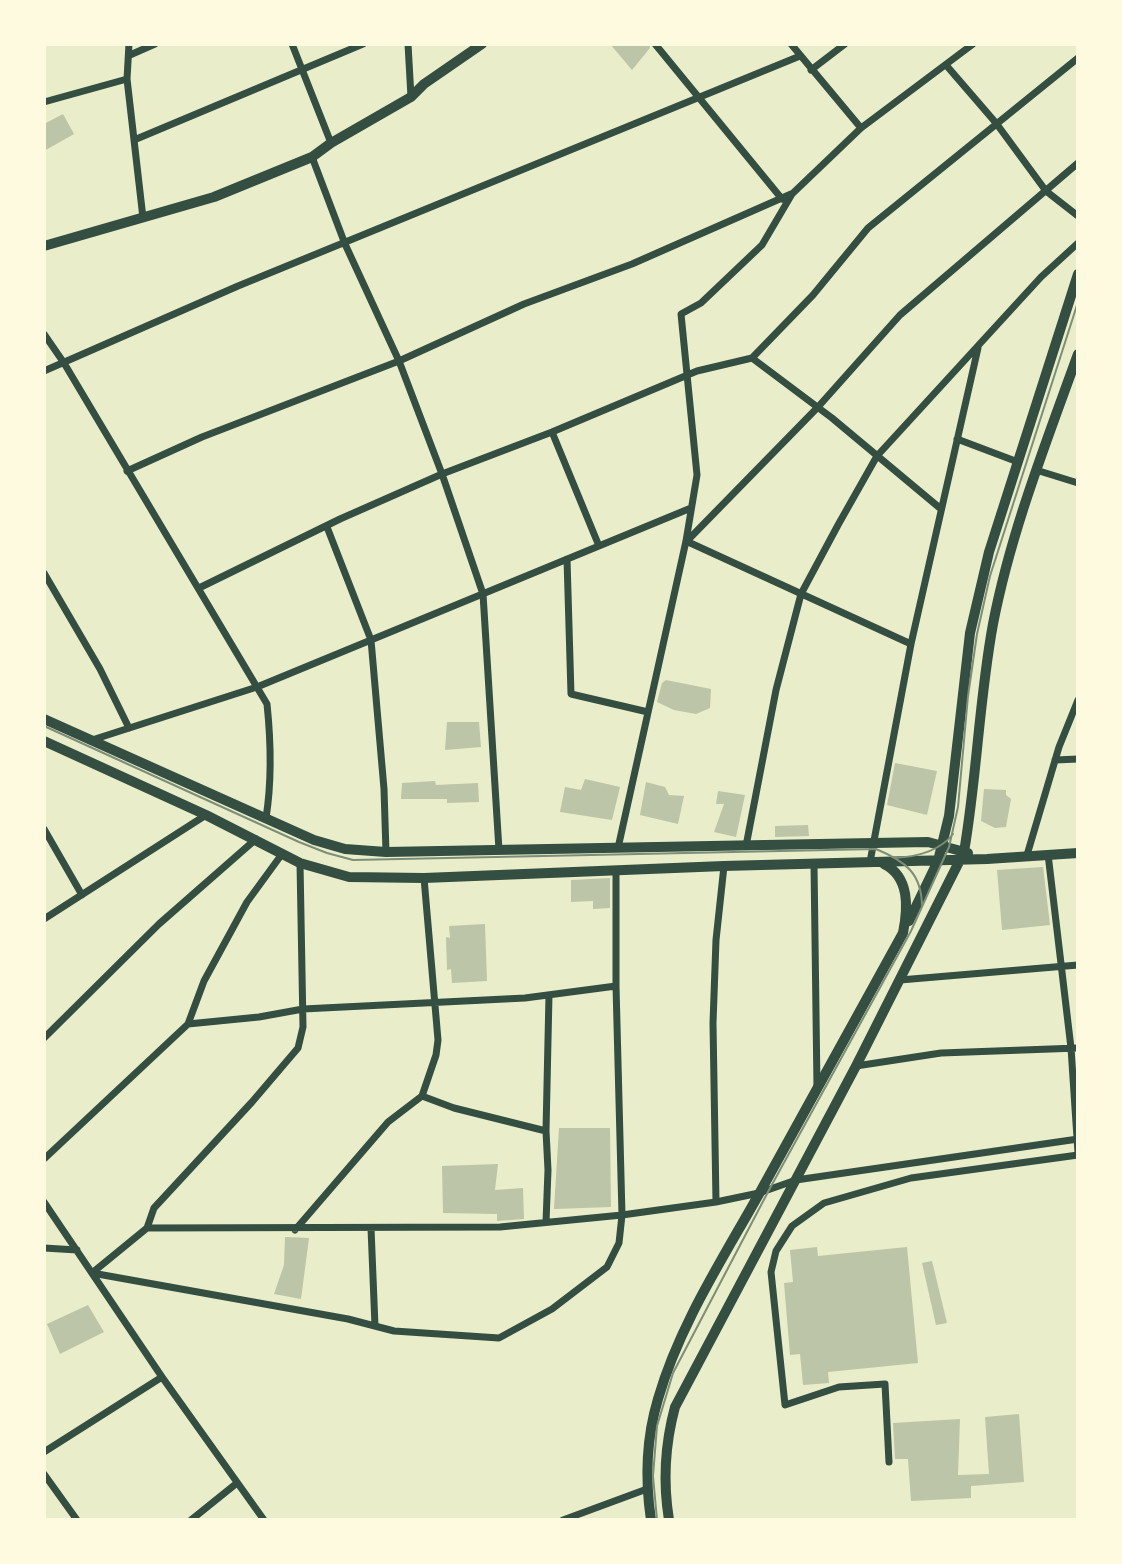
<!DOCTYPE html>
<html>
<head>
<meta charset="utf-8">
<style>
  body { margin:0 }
  #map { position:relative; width:1122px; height:1564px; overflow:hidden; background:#e9edc9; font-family:"Fira Sans Condensed",sans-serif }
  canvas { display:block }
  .frame { position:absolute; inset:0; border:46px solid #fefae0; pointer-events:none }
</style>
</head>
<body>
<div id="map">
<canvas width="1122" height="1564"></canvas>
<div class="frame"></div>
</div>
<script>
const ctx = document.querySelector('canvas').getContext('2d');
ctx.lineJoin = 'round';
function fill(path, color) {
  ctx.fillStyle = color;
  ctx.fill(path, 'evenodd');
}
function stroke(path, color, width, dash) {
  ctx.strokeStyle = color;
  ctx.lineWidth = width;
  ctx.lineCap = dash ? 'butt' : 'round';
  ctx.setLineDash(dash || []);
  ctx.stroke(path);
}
fill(new Path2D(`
  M610,44H649L650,48L632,70Z
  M63,114L74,134L44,151V124Z
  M666,680L711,689L710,708L696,714L674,710L657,702L662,683Z
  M447,722H479L481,747L445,750Z
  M895,763L937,771L927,815L887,805Z
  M585,779L620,787L612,820L560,812L565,787L581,790Z
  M435,781L436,785L478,783L479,802L447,803V799H401L402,783Z
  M646,782L665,787L669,795L684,796L678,824L640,815Z
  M984,789L1006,790V795L1011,799L1006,827L995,828L981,821Z
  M718,791L745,795L736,837L714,832L724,804H716Z
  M808,825L809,836L775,837V826Z
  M1043,867L1050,925L1002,930L997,870Z
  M610,878V908L593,909V901L571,902V880Z
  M485,924L487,981L452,983L451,969L447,970L446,937L450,938L449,926Z
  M559,1128H610L611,1207L554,1209Z
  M498,1164L495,1190L523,1188L524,1219L497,1221V1214L443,1213L442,1166Z
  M285,1237L309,1238L301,1299L274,1294L284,1265Z
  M817,1247L818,1256L907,1247L918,1363L828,1372L829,1383L803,1385L800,1354L790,1355L784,1283L793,1282L790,1250Z
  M932,1261L947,1323L936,1325L922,1263Z
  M88,1305L104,1332L60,1354L47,1324Z
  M1019,1414L1024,1482L971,1486V1498L911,1501L908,1459H895L893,1423L960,1419L958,1475L989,1474L985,1417Z`), '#bcc5a7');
stroke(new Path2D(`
  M129,44L127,79L143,218
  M292,44L331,143
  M408,44L411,97
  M655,44L782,199
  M791,44L861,128
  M130,55L155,44
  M946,65L996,123L1046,191L1078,216
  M811,70L845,44
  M44,102L127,79
  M134,140L363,44
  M312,157L345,244L399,361L442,474L483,594L499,850
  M44,334L64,363L267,704C271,742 272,780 266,818
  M752,358L813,295L868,228L1078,58
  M44,371L238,286L800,56
  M552,432L599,546
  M957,439L1018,462
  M1036,470L1078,483
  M127,471L202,437L399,361L524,304L632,264L791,194
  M327,527L371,640L384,789L386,852
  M686,541L911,644
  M687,541L818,407L900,315L1078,163
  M567,559L571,694L648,712
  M44,573L100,669L129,728
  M199,588L340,519L442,474L552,432L697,371L752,358L832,418L941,509
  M92,740L257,687L691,508
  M1055,760L1078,759
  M44,829L82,895
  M746,846L776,690L801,594L838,525L877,456L1041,277L1078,243
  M618,848L686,541L697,475L681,314L701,303L762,245L792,194L861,128L973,44
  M1048,854L1071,1048L1078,1153
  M1027,855L1059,747L1078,700
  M870,862L911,644L978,348
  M814,864L817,1088
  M44,919L206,815
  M900,980L1078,965
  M188,1024L259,1017L303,1009L525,998L616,986
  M44,1038L159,924L256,839
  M856,1066L941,1053L1078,1048
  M422,1096L454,1108L546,1131
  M44,1159L188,1024L204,981L247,902L282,854
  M44,1202L162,1377L264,1520
  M716,1202L713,1023L716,940L724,866
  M546,1222L548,1170L546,1131L549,995
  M147,1228L154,1208L252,1102L298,1048L303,1027L300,863
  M371,1228L375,1326
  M295,1230L388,1122L422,1096L436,1055L438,1040L424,878
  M44,1248L77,1250
  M92,1273L147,1228L500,1227L622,1215L716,1202L759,1193L796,1180L1078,1139
  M92,1273L348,1319L394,1331L499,1338L552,1309L607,1267L619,1243L622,1215L616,986V871
  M44,1452L162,1377
  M889,1462L885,1384L839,1387L785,1405L771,1272L776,1251L792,1226L824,1203L911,1178L1078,1155
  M44,1474L77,1520
  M191,1520L237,1483
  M563,1520L647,1489`), '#344e41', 7);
stroke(new Path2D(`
  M44,246L214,197L312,157L331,143L411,97L424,84L482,44
  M44,719L314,840L345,849L386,852L928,842L968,853
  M44,741L206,815L300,863L349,877L424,878L724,866L987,859L1078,853
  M909,921L938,861L949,816L970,633L989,552L1078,274
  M651,1520C645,1480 646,1439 658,1399C679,1326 722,1260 759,1194C807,1107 855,1020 903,933C908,908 910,877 884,864
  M669,1520C663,1483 665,1444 675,1407L856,1066L964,852C977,776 979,700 993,624C1011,531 1046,443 1078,354`), '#344e41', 10);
stroke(new Path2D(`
  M44,726L299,842L327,853L353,860L876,849C905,861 922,873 922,907
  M894,858C915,857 939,852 953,834
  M657,1520L653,1476L657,1426L673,1373L769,1190L911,931L949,847L958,807L968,696L977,634L990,576L1078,302`), '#7c8e77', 2);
</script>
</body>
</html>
